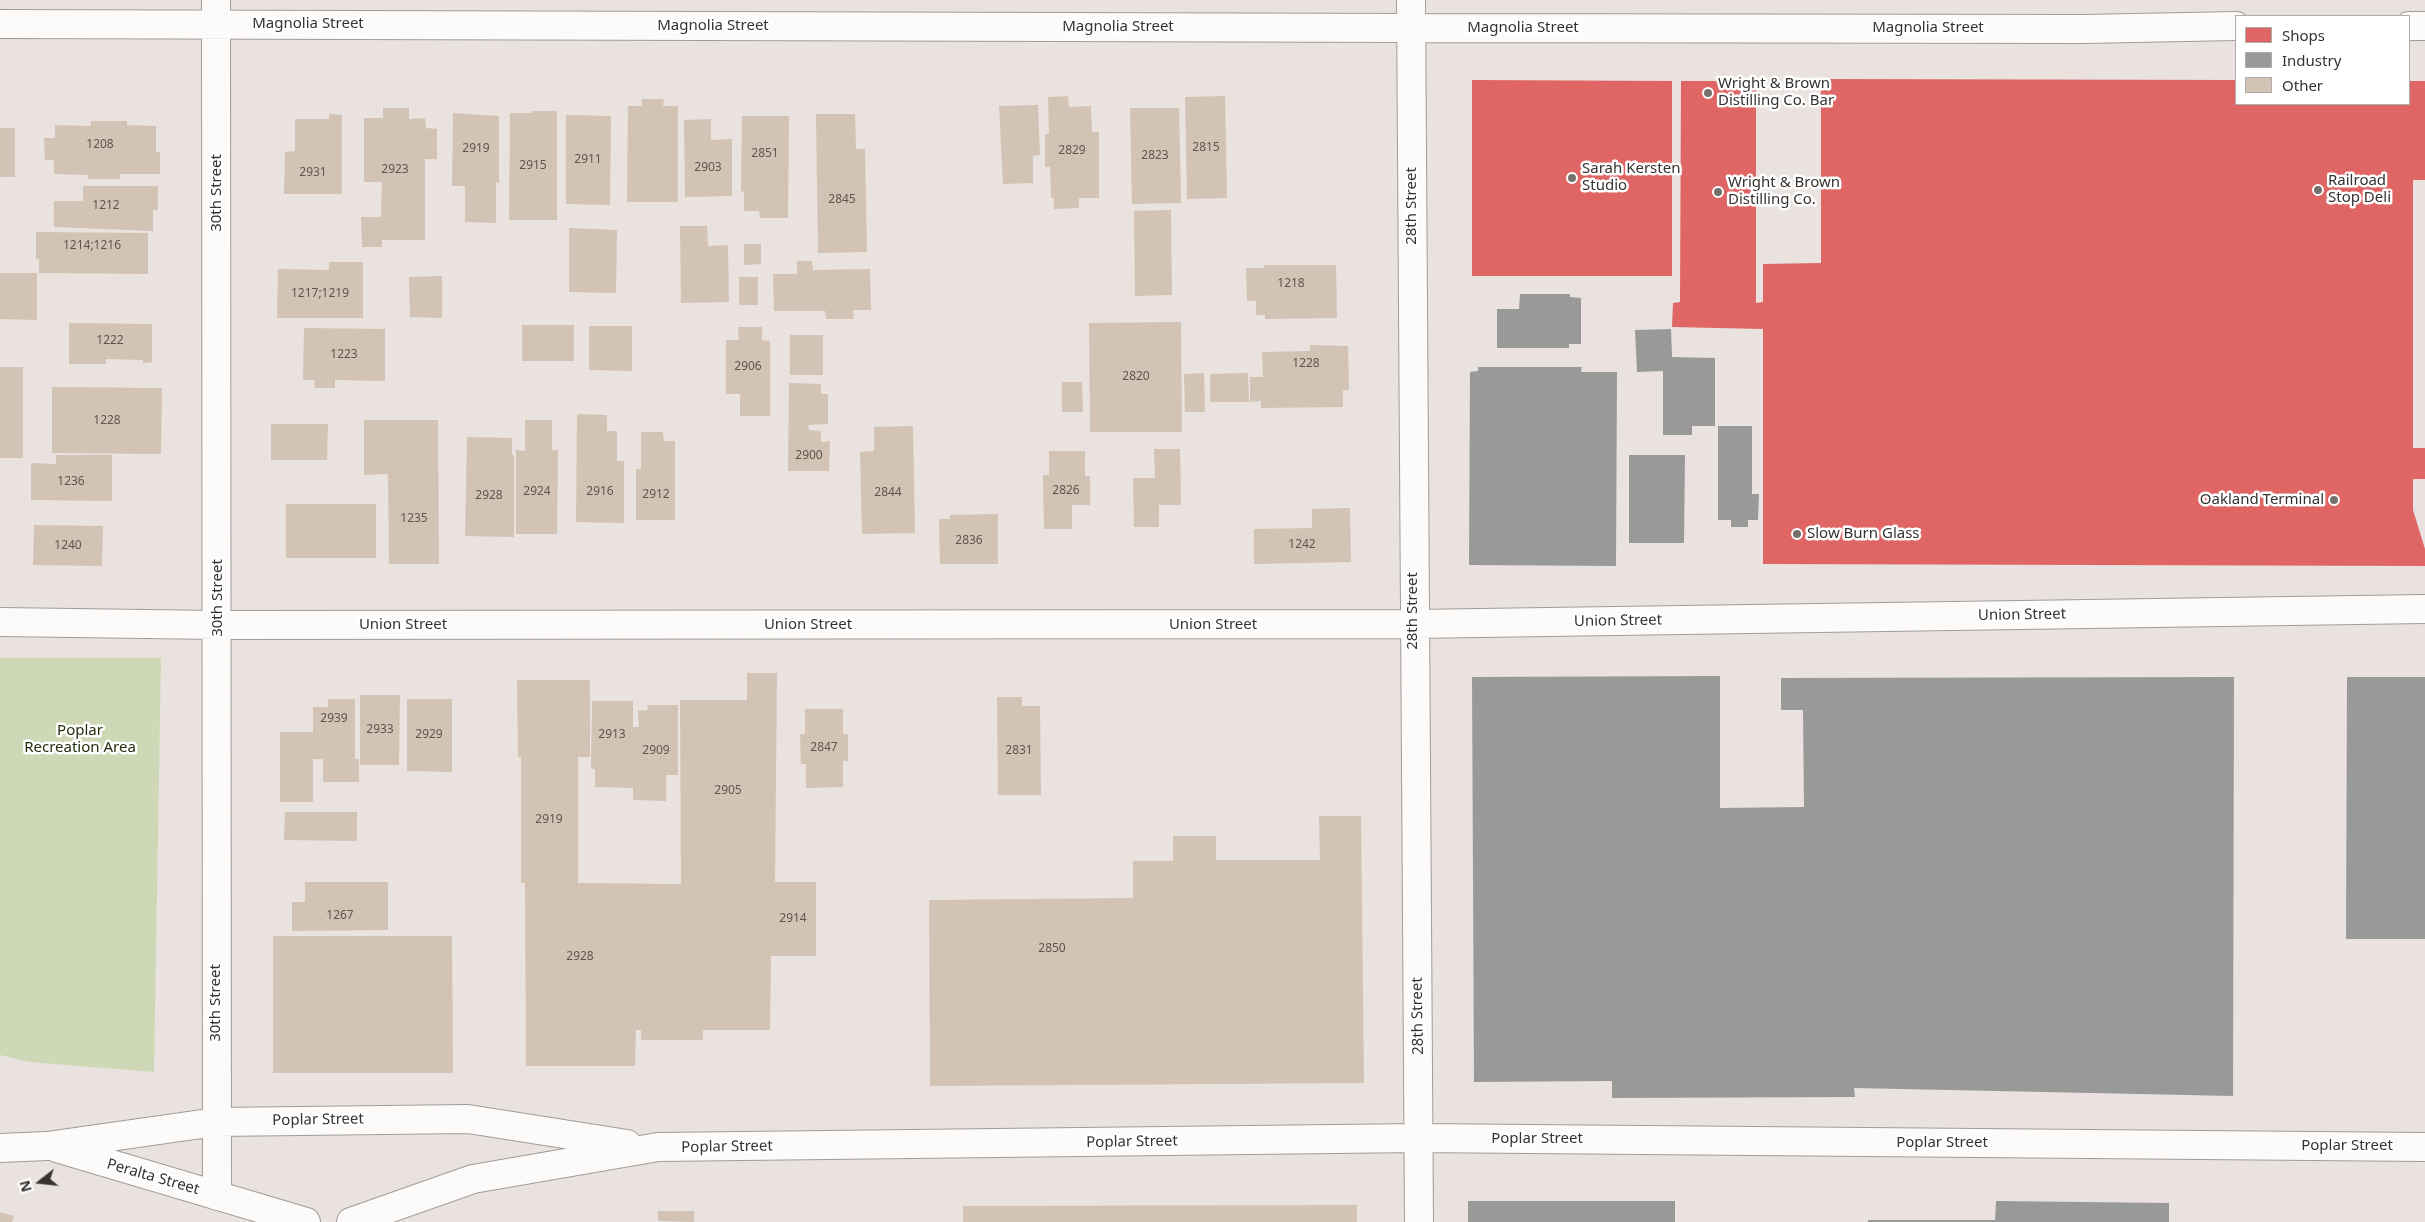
<!DOCTYPE html>
<html>
<head>
<meta charset="utf-8">
<style>
  body { margin:0 }
  #map { position:relative; width:2425px; height:1222px; overflow:hidden; background:#e9e2de; font-family:"Noto Sans",sans-serif }
  canvas { display:block }
  .legend { position:absolute; left:2235px; top:15px; width:175px; height:90px; box-sizing:border-box; background:#fff; border:1px solid #afadac; margin:0; padding:6px 9px; list-style:none; font-size:15px; color:#36322f }
  .legend li { display:flex; align-items:center; gap:10px; height:25px }
  .legend b { width:25px; border:1px solid #afadac }
  .north { position:absolute; left:15px; top:1157px; width:50px; height:50px; -webkit-text-stroke:4px #fff; paint-order:stroke; rotate:254deg; font-size:14px; font-weight:700; line-height:20px; text-align:center; color:#36322f }
  .north::after { content:''; display:block; margin:auto; width:18px; height:22px; background:#36322f; clip-path:polygon(50% 0,100% 100%,50% 72%,0 100%) }
</style>
</head>
<body>
<div id="map">
<canvas width="2425" height="1222"></canvas>
<ul class="legend">
<li><b style="height:14px;background:#e06666"></b>Shops</li>
<li><b style="height:14px;background:#999"></b>Industry</li>
<li><b style="height:14px;background:#d3c3b5"></b>Other</li>
</ul>
<div class="north">N</div>
</div>
<script>
const ctx = document.querySelector('canvas').getContext('2d');
ctx.lineJoin = 'round';
function fill(path, color) {
  ctx.fillStyle = color;
  ctx.fill(path, 'evenodd');
}
function stroke(path, color, width, dash) {
  ctx.strokeStyle = color;
  ctx.lineWidth = width;
  ctx.lineCap = dash ? 'butt' : 'round';
  ctx.setLineDash(dash || []);
  ctx.stroke(path);
}
function write(font, color, halo, rows, align = 'center') {
  ctx.font = font + ' "Noto Sans",sans-serif';
  ctx.lineWidth = 5;
  ctx.setLineDash([]);
  ctx.textBaseline = 'middle';
  ctx.strokeStyle = halo;
  ctx.fillStyle = color;
  for (const [text, x, y, turn = 0] of rows) {
    ctx.save();
    ctx.translate(x, y);
    ctx.rotate((+turn || 0) * Math.PI / 180);
    ctx.textAlign = isNaN(turn) ? turn : align;
    if (halo) ctx.strokeText(text, 0, 0);
    ctx.fillText(text, 0, 0);
    ctx.restore();
  }
}
fill(new Path2D(`
  M0,658H161L154,1072L29,1062L0,1055Z`), '#cfd8b6');
fill(new Path2D(`
  M1821,79L2236,80V104H2409V81H2425V180H2413V448H2425V479H2413V510L2425,549V566L1763,564V329L1672,327L1673,303L1680,302L1681,81H1756V303L1763,302V264L1821,263Z
  M1472,80L1672,81V276H1472Z`), '#e06666');
fill(new Path2D(`
  M1520,294H1570V297L1581,298V344H1569V348H1497V309H1519Z
  M1671,329L1672,357L1715,358V426H1692V435H1663V371L1637,372L1635,330Z
  M1478,367H1582L1581,372H1617L1616,566L1469,565L1470,372L1478,371Z
  M1718,426H1752V494H1759L1758,520H1748V527H1731V520H1718Z
  M1629,455H1685L1684,543H1629Z
  M1720,676V808L1804,807L1803,710H1781V678L2234,677L2233,1096L1854,1088L1855,1097L1612,1098V1081L1474,1082L1472,677Z
  M2347,677H2425V939H2346Z
  M1468,1201H1675V1222H1468Z
  M1996,1201L2169,1203V1222H1868V1220H1995Z`), '#999');
fill(new Path2D(`
  M1068,96L1069,107L1091,106L1092,132H1099V198H1079V208L1054,209V198H1051L1050,167H1045V134H1049L1048,97Z
  M1225,96L1227,198L1187,199L1185,97Z
  M642,99H664L663,106H678V202H627L628,106H642Z
  M1038,105L1040,155L1033,156V183L1003,184L999,106Z
  M383,108H409V119L425,118L426,128L437,129V159H425V240H382V247H362L361,217H381L382,182H364V118H383Z
  M1130,108H1179L1181,203L1132,204Z
  M532,111H557V220H509L510,113H532Z
  M453,113L499,116V183L496,182V223L465,222V186H452Z
  M329,114L342,115V194H284L285,152L295,151V119H329Z
  M816,114H855L856,149H865L867,252L818,253Z
  M566,115L611,116L610,205L566,204Z
  M742,116H789L788,218H760L759,211H744V191L741,192Z
  M711,119V140L732,139V196L685,197L684,120Z
  M91,121H127V125L156,126V152H160V174H120V179H88V175L54,174V160H45L44,138H55V125L91,126Z
  M0,128H15V177H0Z
  M83,186H158V210H153V231L54,227V201H83Z
  M1171,210L1172,295L1135,296L1134,211Z
  M680,226H707L708,246L728,245L729,302L681,303Z
  M569,228L617,230L616,293L569,292Z
  M36,232L148,233V274L39,273V259H36Z
  M744,244H761V264L744,265Z
  M797,261H812L813,270L870,269L871,310H853L854,319H826L825,311H774L773,274H797Z
  M329,262H363V318H277L278,269L329,270Z
  M1264,265H1336L1337,318L1265,319V315H1256V301H1247L1246,268H1264Z
  M0,273H37V320L0,319Z
  M442,276V318L410,317L409,277Z
  M739,277H758V305H739Z
  M1181,322L1182,432H1090L1089,323Z
  M69,323L152,324V362L143,363V360L106,359V364H69Z
  M522,325H574V361H522Z
  M589,326H632V371L589,370Z
  M738,327H762V340L770,341V416H740V394H726V340H739Z
  M304,328L385,329V381L335,380V388H315L314,380H303Z
  M790,335H823V375H790Z
  M1310,345L1348,346L1349,390H1343V407L1261,408V401L1250,402V377H1263L1262,352L1310,351Z
  M0,367H23V458H0Z
  M1204,373L1205,412H1185L1184,374Z
  M1248,373L1249,402H1210V374Z
  M1062,382H1082L1083,412H1062Z
  M789,383L821,384V394H828V424L808,425L809,430L821,431V442L830,441L829,471H788Z
  M52,387L162,388L161,454L52,453Z
  M577,414L607,415V431H617V461H624V523L576,522Z
  M364,420H438L439,564H389L388,474L364,475Z
  M525,420H552V450H558L557,534H516V450L525,451Z
  M271,424H328L327,460H271Z
  M913,426L915,533L862,534L860,452L874,451V427Z
  M641,432H663L664,441H675V520H636V469H641Z
  M467,437L512,438V455H514V537L465,536Z
  M1154,449H1180L1181,505H1159V527H1134L1133,478H1155Z
  M1049,451H1085V476H1090V505H1072V529H1044L1043,475H1049Z
  M56,455H112V501L31,500V463L56,464Z
  M286,504H376V558H286Z
  M1350,508L1351,562L1254,564V529L1312,528V509Z
  M998,514V564H940L939,519H950V515Z
  M34,525L103,526L102,566L33,565Z
  M747,673H777L775,882H816V956H771L770,1030H703V1040H641V1030H636L635,1066H526L525,883H521V757H518L517,680H590V757H578V883L681,884L680,700H747Z
  M360,695H400L399,765H360Z
  M997,697H1022V706H1040L1041,795H998Z
  M328,699H355V759H359V782H323V759H313V802H280V732H313V707H328Z
  M407,699H452V772L407,771Z
  M592,701H633V727H639L638,711L648,710L647,705H678V775H666V801L633,800V775V788L595,787V769H591Z
  M805,709H843V734H848V761H843V787L806,788V764H801L800,734H805Z
  M285,812H357V841L284,840Z
  M1319,816H1361L1364,1083L930,1086L929,900L1133,898V861H1173V836H1216V860H1320Z
  M305,882H388V930L292,931V902H305Z
  M273,936H452L453,1073H273Z
  M1357,1205V1222H963V1206Z
  M658,1211H694V1222L658,1221Z
  M0,1212L14,1216L12,1222H0Z`), '#d3c3b5');
const minor = new Path2D(`
  M216,0L217,1196
  M1411,0L1419,1222
  M0,24L1411,28L2083,29L2236,26
  M2409,26H2425
  M0,622L218,625L1413,624L2425,609
  M0,1148L47,1146L216,1122L468,1119L627,1144
  M57,1148L306,1222
  M351,1222L473,1179L658,1147L1419,1138L2425,1147`);
stroke(minor, '#a19c99', 30);
stroke(minor, '#fcfbfa', 28);
for (const [x, y, r, color] of [
  [1708,93,5,"#75706c"],
  [1572,178,5,"#75706c"],
  [2318,190,5,"#75706c"],
  [1718,192,5,"#75706c"],
  [2334,500,5,"#75706c"],
  [1797,534,5,"#75706c"]
]) {
  const dot = new Path2D();
  dot.arc(x, y, r, 0, 2 * Math.PI);
  ctx.fillStyle = color;
  ctx.fill(dot);
  stroke(dot, '#fff', 2);
}
write('12px', '#5d5650', null, [
  ["1208",100,145],
  ["2815",1206,148],
  ["2919",476,149],
  ["2829",1072,151],
  ["2851",765,154],
  ["2823",1155,156],
  ["2911",588,160],
  ["2915",533,166],
  ["2903",708,168],
  ["2923",395,170],
  ["2931",313,173],
  ["2845",842,200],
  ["1212",106,206],
  ["1214;1216",92,246],
  ["1218",1291,284],
  ["1217;1219",320,294],
  ["1222",110,341],
  ["1223",344,355],
  ["1228",1306,364],
  ["2906",748,367],
  ["2820",1136,377],
  ["1228",107,421],
  ["2900",809,456],
  ["1236",71,482],
  ["2826",1066,491],
  ["2924",537,492],
  ["2916",600,492],
  ["2844",888,493],
  ["2912",656,495],
  ["2928",489,496],
  ["1235",414,519],
  ["2836",969,541],
  ["1242",1302,545],
  ["1240",68,546],
  ["2939",334,719],
  ["2933",380,730],
  ["2929",429,735],
  ["2913",612,735],
  ["2847",824,748],
  ["2909",656,751],
  ["2831",1019,751],
  ["2905",728,791],
  ["2919",549,820],
  ["1267",340,916],
  ["2914",793,919],
  ["2850",1052,949],
  ["2928",580,957]
]);
write('15px', '#36322f', '#fff', [
  ["Magnolia Street",308,24],
  ["Magnolia Street",713,26],
  ["Magnolia Street",1118,27],
  ["Magnolia Street",1523,28],
  ["Magnolia Street",1928,28],
  ["30th Street",217,193,-90],
  ["28th Street",1412,206,-90],
  ["30th Street",218,598,-90],
  ["28th Street",1413,611,-90],
  ["Union Street",2022,615,-1],
  ["Union Street",1618,621,-1],
  ["Union Street",403,625],
  ["Union Street",808,625],
  ["Union Street",1213,625],
  ["30th Street",216,1003,-90],
  ["28th Street",1418,1016,-91],
  ["Poplar Street",318,1120,-1],
  ["Poplar Street",1537,1139],
  ["Poplar Street",1132,1142,-1],
  ["Poplar Street",1942,1143],
  ["Poplar Street",2347,1146],
  ["Poplar Street",727,1147,-1],
  ["Peralta Street",153,1177,16]
]);
write('15px', '#36322f', '#fff', [
  ["Wright & Brown",1718,84],
  ["Distilling Co. Bar",1718,101],
  ["Sarah Kersten",1582,169],
  ["Studio",1582,186],
  ["Railroad",2328,181],
  ["Stop Deli",2328,198],
  ["Wright & Brown",1728,183],
  ["Distilling Co.",1728,200],
  ["Oakland Terminal",2324,500,"right"],
  ["Slow Burn Glass",1807,534]
], 'left');
write('15px', '#232f0b', '#fff', [
  ["Poplar",80,731],
  ["Recreation Area",80,748]
]);
</script>
</body>
</html>
